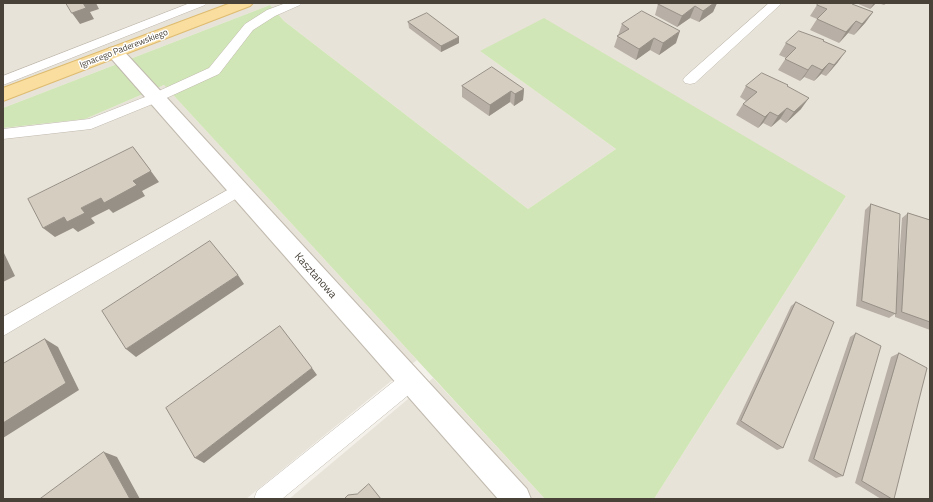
<!DOCTYPE html>
<html>
<head>
<meta charset="utf-8">
<style>
  body { margin:0 }
  #map { position:relative; width:933px; height:502px; overflow:hidden; background:#f4f1eb; font-family:"Titillium Web",sans-serif }
  canvas { display:block }
  .frame { position:absolute; inset:0; border:4px solid #484239; pointer-events:none }
</style>
</head>
<body>
<div id="map">
<canvas width="933" height="502"></canvas>
<div class="frame"></div>
</div>
<script>
const ctx = document.querySelector('canvas').getContext('2d');
ctx.lineJoin = 'round';
function fill(path, color) {
  ctx.fillStyle = color;
  ctx.fill(path, 'evenodd');
}
function stroke(path, color, width, dash) {
  ctx.strokeStyle = color;
  ctx.lineWidth = width;
  ctx.lineCap = dash ? 'butt' : 'round';
  ctx.setLineDash(dash || []);
  ctx.stroke(path);
}
function write(font, color, halo, rows, align = 'center') {
  ctx.font = font + ' "Titillium Web",sans-serif';
  ctx.lineWidth = 3;
  ctx.setLineDash([]);
  ctx.textBaseline = 'middle';
  ctx.strokeStyle = halo;
  ctx.fillStyle = color;
  for (const [text, x, y, turn = 0] of rows) {
    ctx.save();
    ctx.translate(x, y);
    ctx.rotate((+turn || 0) * Math.PI / 180);
    ctx.textAlign = isNaN(turn) ? turn : align;
    if (halo) ctx.strokeText(text, 0, 0);
    ctx.fillText(text, 0, 0);
    ctx.restore();
  }
}
fill(new Path2D(`
  M3,3H930V499H654L846,196L480,51L616,149L528,209L284,21L270,5L3,108Z
  M164,85L417,360L246,499H3V128L85,119Z
  M433,378L545,499H289Z`), '#e8e3d9');
fill(new Path2D(`
  M270,5L284,21L528,209L616,149L480,51L544,18L846,196L654,499H545L164,85L85,119L3,128V108Z`), '#d1e6b6');
const service = new Path2D(`
  M190,3H207L205,5L3,85V76Z
  M286,3H302L300,5L275,16L253,30L219,74L160,101L91,129L3,139V129L89,119L150,95L209,68L245,24L267,10Z
  M769,3H782L695,83L690,84L685,83L683,80L685,77Z
  M238,184L244,186L246,190L244,194L3,336V317Z
  M410,371L417,374L420,381L417,388L282,499H254L257,491L403,374Z`);
const minor = new Path2D(`
  M115,47L121,48L527,489L531,499H498L109,56L107,52L109,48Z`);
const primary = new Path2D(`
  M231,3H253L250,6L3,101V88Z`);
stroke(service, '#c0b9ae', 1);
stroke(minor, '#c0b9ae', 2);
stroke(primary, '#debb6f', 2);
fill(service, '#fff');
fill(minor, '#fff');
fill(primary, '#f9de9f');
fill(new Path2D(`
  M659,3H717L713,12L699,22L690,18L677,27L655,15L658,4Z
  M856,3H876L870,9Z
  M878,3H887L884,5Z
  M852,4L873,12L865,23L854,35L848,33L839,43L810,30L817,19L810,16L817,5Z
  M408,22L459,37V43L441,52L409,28Z
  M622,24L676,43L659,55L650,50L636,60L614,47Z
  M823,41L838,62L826,76L821,74L814,81L804,77L800,81L778,70L786,58L779,55L786,43Z
  M462,86L524,89L523,100L514,106L510,102L489,116L462,97Z
  M746,86L787,87L801,109L786,123L780,119L771,127L763,123L758,128L736,115L743,104L746,101L740,97Z
  M871,204L896,301L902,218L908,213L930,220V330L895,317V314L889,318L856,306L865,210Z
  M796,302L783,448L777,450L736,424L791,306Z
  M856,333L843,476L836,478L808,461L850,337Z
  M899,353L894,499H881L855,483L891,357Z`), '#b8b0a6');
fill(new Path2D(`
  M83,3H96L99,9L90,12L94,19L80,24L72,13Z
  M714,3H717L713,12L699,22L703,11Z
  M874,3H876L870,9Z
  M695,6L690,18L677,27L682,16Z
  M873,12L865,23L854,35L862,24Z
  M856,21L848,33L839,43L846,32Z
  M680,31L676,43L659,55L663,43Z
  M459,37V43L441,52V46Z
  M654,38L650,50L636,60L639,49Z
  M846,51L838,62L826,76L834,65Z
  M829,63L821,74L814,81L822,70Z
  M812,65L804,77L800,81L808,70Z
  M524,89L523,100L514,106L515,94Z
  M511,91L510,102L489,116L490,105Z
  M809,98L801,109L786,123L794,112Z
  M787,108L780,119L771,127L778,116Z
  M770,112L763,123L758,128L765,117Z
  M133,147L159,182L142,191L145,196L113,213L109,209L91,218L95,223L78,232L73,228L55,237L43,228L133,181Z
  M3,251L15,276L3,282Z
  M238,275L244,284L136,357L126,349Z
  M45,339L58,347L79,390L3,438V423Z
  M312,368L317,375L204,463L195,458Z
  M104,452L117,457L140,499H130Z`), '#969087');
const building = new Path2D(`
  M66,3H83L86,8L72,13Z
  M659,3H714L703,11L695,6L682,16L658,4Z
  M819,3H852V4L873,12L862,24L856,21L846,32L817,19L827,9L817,5Z
  M642,11L680,31L663,43L654,38L639,49L617,36L629,29L622,24Z
  M427,13L459,37L441,46L408,22Z
  M799,31L824,40L823,41L846,51L834,65L829,63L822,70L812,65L808,70L785,59L796,48L786,43Z
  M492,67L524,89L515,94L511,91L490,105L462,86Z
  M762,73L788,85L787,86L809,98L794,112L787,108L778,116L770,112L765,117L743,104L757,92L746,86Z
  M133,147L151,171L133,181L137,185L104,203L101,198L81,208L85,213L67,222L64,217L43,228L28,199Z
  M871,204L900,214L896,314L862,301Z
  M908,213L930,220V322L902,312Z
  M210,241L238,275L126,349L102,311Z
  M796,302L834,322L783,448L741,421Z
  M280,326L312,368L195,458L166,408Z
  M856,333L881,346L843,476L814,459Z
  M45,339L66,383L3,423V364Z
  M899,353L927,368L894,499H892L862,481Z
  M104,452L130,499H40Z
  M369,484L381,499H344L348,495L357,494Z`);
fill(building, '#d6cdc1');
stroke(building, '#969087', 1);
write('9px', '#484239', '#fff', [
  ["Ignacego Paderewskiego",124,49,-21]
]);
write('11px', '#484239', '#fff', [
  ["Kasztanowa",315,276,48]
]);
</script>
</body>
</html>
